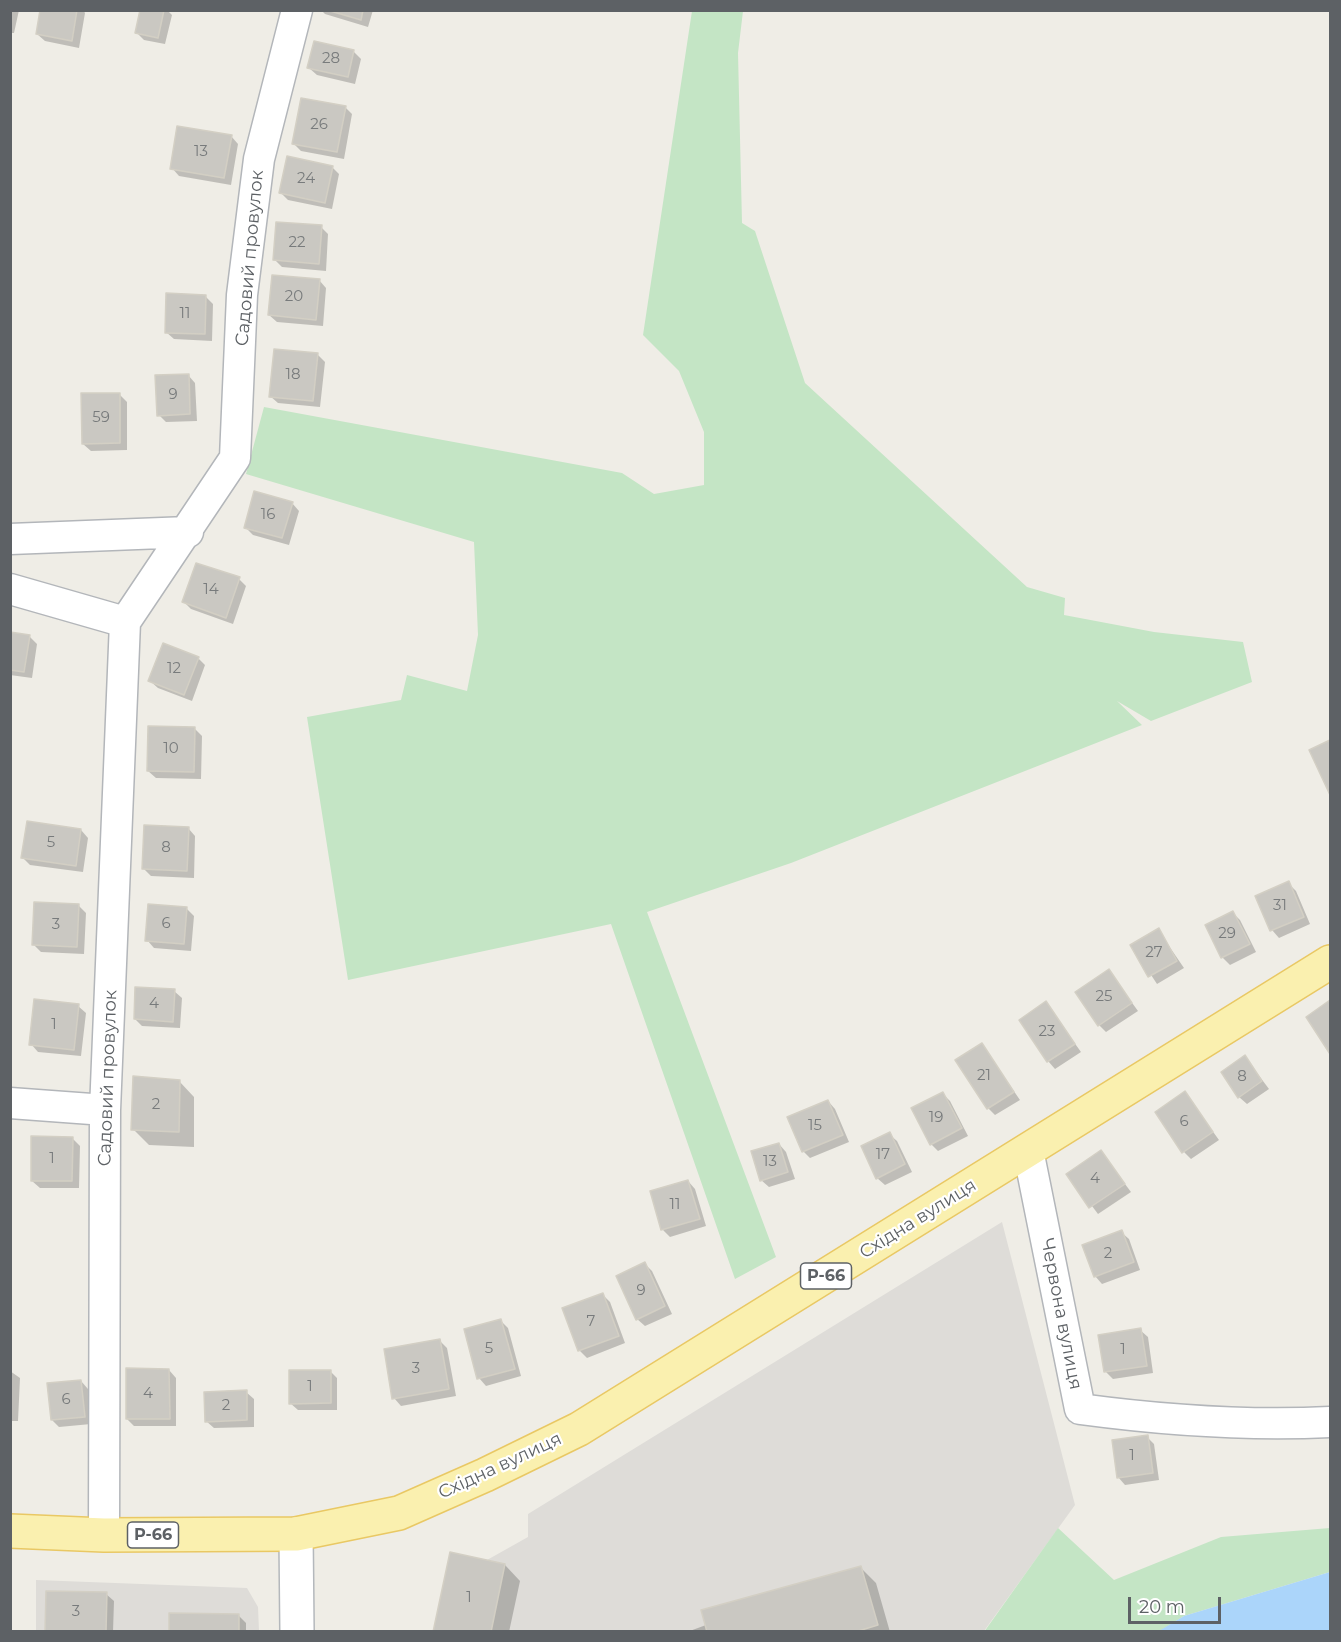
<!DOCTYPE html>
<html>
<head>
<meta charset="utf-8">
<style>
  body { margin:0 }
  #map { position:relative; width:1341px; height:1642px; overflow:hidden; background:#efede6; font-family:Montserrat,sans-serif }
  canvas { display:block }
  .frame { position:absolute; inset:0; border:12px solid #5d6165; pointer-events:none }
  .scale { position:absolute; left:1128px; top:1597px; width:93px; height:27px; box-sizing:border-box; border:3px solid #5d6165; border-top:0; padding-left:8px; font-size:18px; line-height:21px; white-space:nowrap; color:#5d6165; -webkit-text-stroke:4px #fff; paint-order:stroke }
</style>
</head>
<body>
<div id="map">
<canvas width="1341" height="1642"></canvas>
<div class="frame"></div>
<div class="scale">20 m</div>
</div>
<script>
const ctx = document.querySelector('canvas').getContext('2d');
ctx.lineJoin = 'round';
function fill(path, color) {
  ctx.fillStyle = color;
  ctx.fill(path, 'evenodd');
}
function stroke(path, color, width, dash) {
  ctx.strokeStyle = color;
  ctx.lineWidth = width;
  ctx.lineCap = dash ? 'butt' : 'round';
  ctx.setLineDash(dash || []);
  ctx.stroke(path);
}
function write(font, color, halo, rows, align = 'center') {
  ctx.font = font + ' Montserrat,sans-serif';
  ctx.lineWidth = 4.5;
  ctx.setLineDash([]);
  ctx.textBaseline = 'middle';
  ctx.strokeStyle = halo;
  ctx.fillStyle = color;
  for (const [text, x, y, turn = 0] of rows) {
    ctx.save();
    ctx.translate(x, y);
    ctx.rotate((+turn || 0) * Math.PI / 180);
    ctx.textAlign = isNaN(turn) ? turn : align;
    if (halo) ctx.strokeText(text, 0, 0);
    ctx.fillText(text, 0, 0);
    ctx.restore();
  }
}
fill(new Path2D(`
  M1002,1222L1075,1505L984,1631L433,1632L450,1552L487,1560L528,1537V1514Z
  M36,1580L247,1588L258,1607L259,1631H36Z`), '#dedcd8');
fill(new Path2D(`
  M692,11H743L738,53L742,223L755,231L805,383L1027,587L1065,598L1064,615L1154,632L1243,642L1252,682L1151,721L1117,701L1142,725L791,863L647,912L776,1257L735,1279L611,924L348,980L307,717L401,700L407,675L467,691L478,635L474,542L246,474L264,407L622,473L654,494L704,485V432L679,371L643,335Z
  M1058,1528L1114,1580L1221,1537L1330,1528V1572L1184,1616L1160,1631L984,1632Z`), '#c4e5c5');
fill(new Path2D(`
  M1330,1572V1631H1159L1184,1616Z`), '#abd5fa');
fill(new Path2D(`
  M10,10H19L14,33H10Z
  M42,10H83L85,13L79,48L45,41L37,34Z
  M141,10H167L172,15L165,44L144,40L136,32Z
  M321,10H373L368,27L325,14Z
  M353,51L361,59L355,84L317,75L309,68Z
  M345,107L352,114L344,159L301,151L294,144Z
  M231,136L238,144L231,185L179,176L172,168Z
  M332,167L339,174L332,209L288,200L281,193Z
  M321,227L328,234L326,271L282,267L275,260Z
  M319,280L326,288L323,326L277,322L269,315Z
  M206,297L213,304L212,341L174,339L166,332Z
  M317,354L325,362L320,407L278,403L270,396Z
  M188,375L195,383L197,421L166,422L159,415Z
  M119,394L127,402V450L91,451L83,444Z
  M292,503L299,511L289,545L253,535L245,527Z
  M239,579L246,586L233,624L191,609L184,602Z
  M10,634L30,637L37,644L32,678L10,675Z
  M198,658L205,665L192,701L158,688L150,681Z
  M194,728L202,736L201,779L156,778L148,771Z
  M1330,742V792L1311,751Z
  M188,828L195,836L194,878L151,876L144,869Z
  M81,830L88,838L83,872L30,865L22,857Z
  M1288,883L1296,891L1310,924L1279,938L1272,930Z
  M79,906L86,913L84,954L41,952L34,945Z
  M187,909L194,916L191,951L154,948L147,940Z
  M1233,913L1240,920L1256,952L1230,965L1222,957L1207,926Z
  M1158,930L1184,968L1157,984L1132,946Z
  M1109,971L1138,1011L1106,1032L1099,1025Z
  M174,991L182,998L180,1028L142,1026L135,1019Z
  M1330,1002V1051L1308,1017Z
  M1046,1003L1081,1052L1055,1069L1048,1061Z
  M78,1006L86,1013L81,1056L38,1052L31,1044Z
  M982,1045L1020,1100L995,1115L988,1108Z
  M1245,1057L1269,1089L1247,1104L1239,1097Z
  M179,1081L194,1097V1147L149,1145L133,1129Z
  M1185,1093L1219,1140L1191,1159L1184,1152Z
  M943,1094L950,1101L968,1136L938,1151L931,1144Z
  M828,1101L835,1109L849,1142L810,1158L803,1151Z
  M889,1134L897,1141L912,1172L885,1185L877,1178Z
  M72,1138L80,1146L79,1188H40L32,1181Z
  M779,1144L786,1152L795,1179L769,1187L761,1180Z
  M1101,1152L1131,1192L1098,1214L1068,1174Z
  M688,1181L695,1189L706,1226L670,1237L663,1230L652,1192Z
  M1121,1232L1129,1239L1140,1270L1102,1284L1095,1276Z
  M645,1264L652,1271L672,1314L645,1326L637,1319Z
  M603,1295L610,1302L625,1343L587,1358L579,1350Z
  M501,1321L508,1328L521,1376L486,1386L479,1378Z
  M1140,1330L1148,1337L1153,1373L1113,1379L1106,1372Z
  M440,1341L447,1348L456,1396L401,1406L394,1398Z
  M169,1370L176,1378V1426H134L127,1419Z
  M10,1371L20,1378L18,1421H10Z
  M330,1371L337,1378V1410H298L290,1403Z
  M81,1381L88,1389L91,1424L59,1427L52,1420Z
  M246,1392L254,1399V1427L214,1428L206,1421Z
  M1147,1437L1154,1444L1159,1480L1125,1485L1118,1477Z
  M505,1565L520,1581L509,1632H434Z
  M861,1568L876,1583L890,1632H687Z
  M106,1594L114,1601L113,1632H47Z
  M238,1615L246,1623V1632H171Z`), '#0003');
const building = new Path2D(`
  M40,10H77L72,41L36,34Z
  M140,10H164L158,38L135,33Z
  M327,10H363L361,20Z
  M314,41L354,50L348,77L307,68Z
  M301,98L346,106L337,152L292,144Z
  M177,126L232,135L224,178L170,169Z
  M287,156L333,166L325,203L279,193Z
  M276,222L322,225L319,264L273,260Z
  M272,275L320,279L316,320L268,315Z
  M166,293L206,295L205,334L165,333Z
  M274,349L318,353L313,401L269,397Z
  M189,374L190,414L157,416L155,375Z
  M81,393H120V443L82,444Z
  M254,491L293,502L282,538L244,528Z
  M196,563L240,577L226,618L182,602Z
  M10,632L30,635L24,672L10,670Z
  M163,643L199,657L184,695L148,681Z
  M148,726L195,727L194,772L147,771Z
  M1330,740V795L1309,750Z
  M27,821L81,829L76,866L21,858Z
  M144,825L189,827L187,871L142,869Z
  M1289,881L1304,917L1270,931L1255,896Z
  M34,902L79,904L77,947L32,945Z
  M148,904L187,907L184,944L145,941Z
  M1233,911L1250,944L1221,958L1205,925Z
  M1159,928L1177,961L1148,977L1130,945Z
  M1109,969L1132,1003L1098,1026L1075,992Z
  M135,987L175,989L173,1022L134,1019Z
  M34,999L79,1004L74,1050L29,1045Z
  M1330,1000V1054L1306,1017Z
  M1046,1001L1075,1044L1047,1062L1019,1020Z
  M982,1043L1014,1092L987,1109L955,1060Z
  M1245,1055L1262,1081L1238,1098L1221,1072Z
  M133,1076L180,1080L179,1132L131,1130Z
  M1185,1091L1213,1132L1182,1153L1155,1112Z
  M943,1092L962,1128L930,1145L911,1108Z
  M828,1100L843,1135L802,1152L787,1117Z
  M890,1132L905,1164L876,1179L861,1146Z
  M31,1136L73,1137L72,1181H31Z
  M779,1143L788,1172L760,1181L751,1151Z
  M1101,1150L1125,1184L1089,1208L1066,1174Z
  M688,1180L700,1219L661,1230L650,1191Z
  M1122,1230L1134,1262L1094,1277L1082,1245Z
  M645,1262L665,1306L636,1320L616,1276Z
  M603,1293L619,1336L578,1351L562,1308Z
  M501,1319L515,1369L477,1379L464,1329Z
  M1141,1328L1147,1366L1104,1372L1098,1335Z
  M440,1339L449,1389L392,1399L384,1349Z
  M126,1368L169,1369L170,1419H126Z
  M289,1370H331V1403L289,1404Z
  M81,1380L85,1417L51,1420L47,1383Z
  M247,1390V1420L205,1422L204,1392Z
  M1148,1435L1153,1473L1117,1478L1112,1440Z
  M450,1552L505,1564L491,1632H433Z
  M861,1566L878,1625L855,1632H707L701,1610Z
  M46,1591L107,1592L106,1632H45Z
  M169,1613L239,1614V1632H169Z`);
fill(building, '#cac8c2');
stroke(building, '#d3cfc4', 1.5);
const street = new Path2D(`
  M10,539L188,532
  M10,589L125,622
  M125,622L235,458L242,295L259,159L297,10
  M10,1103L105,1110
  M1028,1150L1080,1409C1162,1420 1248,1426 1330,1422
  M104,1535L105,1110L125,622`);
const secondary = new Path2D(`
  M296,1534L297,1632`);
const primary = new Path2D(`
  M10,1531L104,1535L296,1534L399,1513L485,1475L579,1429L1330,962`);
stroke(street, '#b3b6ba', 33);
stroke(secondary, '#b4b8bc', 36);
stroke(primary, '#e9c864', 36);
stroke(street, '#fff', 30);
stroke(secondary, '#fff', 33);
stroke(primary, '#faf0af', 33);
write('15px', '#787b7c', null, [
  ["28",331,59],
  ["26",319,125],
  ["13",201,152],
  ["24",306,179],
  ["22",297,243],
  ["20",294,297],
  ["11",185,314],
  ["18",293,375],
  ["9",173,395],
  ["59",101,418],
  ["16",268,515],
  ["14",211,590],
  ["12",174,669],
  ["10",171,749],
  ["5",51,843],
  ["8",166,848],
  ["31",1280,906],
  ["6",166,924],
  ["3",56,925],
  ["29",1227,934],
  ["27",1154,953],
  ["25",1104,997],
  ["4",154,1004],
  ["1",54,1025],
  ["23",1047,1032],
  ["21",984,1076],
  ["8",1242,1077],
  ["2",156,1105],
  ["19",936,1118],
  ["6",1184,1122],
  ["15",815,1126],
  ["17",883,1155],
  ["1",52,1159],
  ["13",770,1162],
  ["4",1095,1179],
  ["11",675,1205],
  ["2",1108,1254],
  ["9",641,1291],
  ["7",591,1322],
  ["5",489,1349],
  ["1",1123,1350],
  ["3",416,1369],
  ["1",310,1387],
  ["4",148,1394],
  ["6",66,1400],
  ["2",226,1406],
  ["1",1132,1456],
  ["1",469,1598],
  ["3",76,1612]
]);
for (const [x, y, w] of [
  [826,1276,51],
  [153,1535,51]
]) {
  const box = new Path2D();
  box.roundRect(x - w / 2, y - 13, w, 26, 4.5);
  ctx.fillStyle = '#fff';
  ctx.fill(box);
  stroke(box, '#5d6165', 1.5);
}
write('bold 16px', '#5d6165', null, [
  ["Р-66",826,1276],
  ["Р-66",153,1535]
]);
write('18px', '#5d6165', '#fff', [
  ["Садовий провулок",250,258,-85],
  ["Садовий провулок",108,1078,-88],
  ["Східна вулиця",918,1219,-32],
  ["Червона вулиця",1061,1314,79],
  ["Східна вулиця",500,1466,-25]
]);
</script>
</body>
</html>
